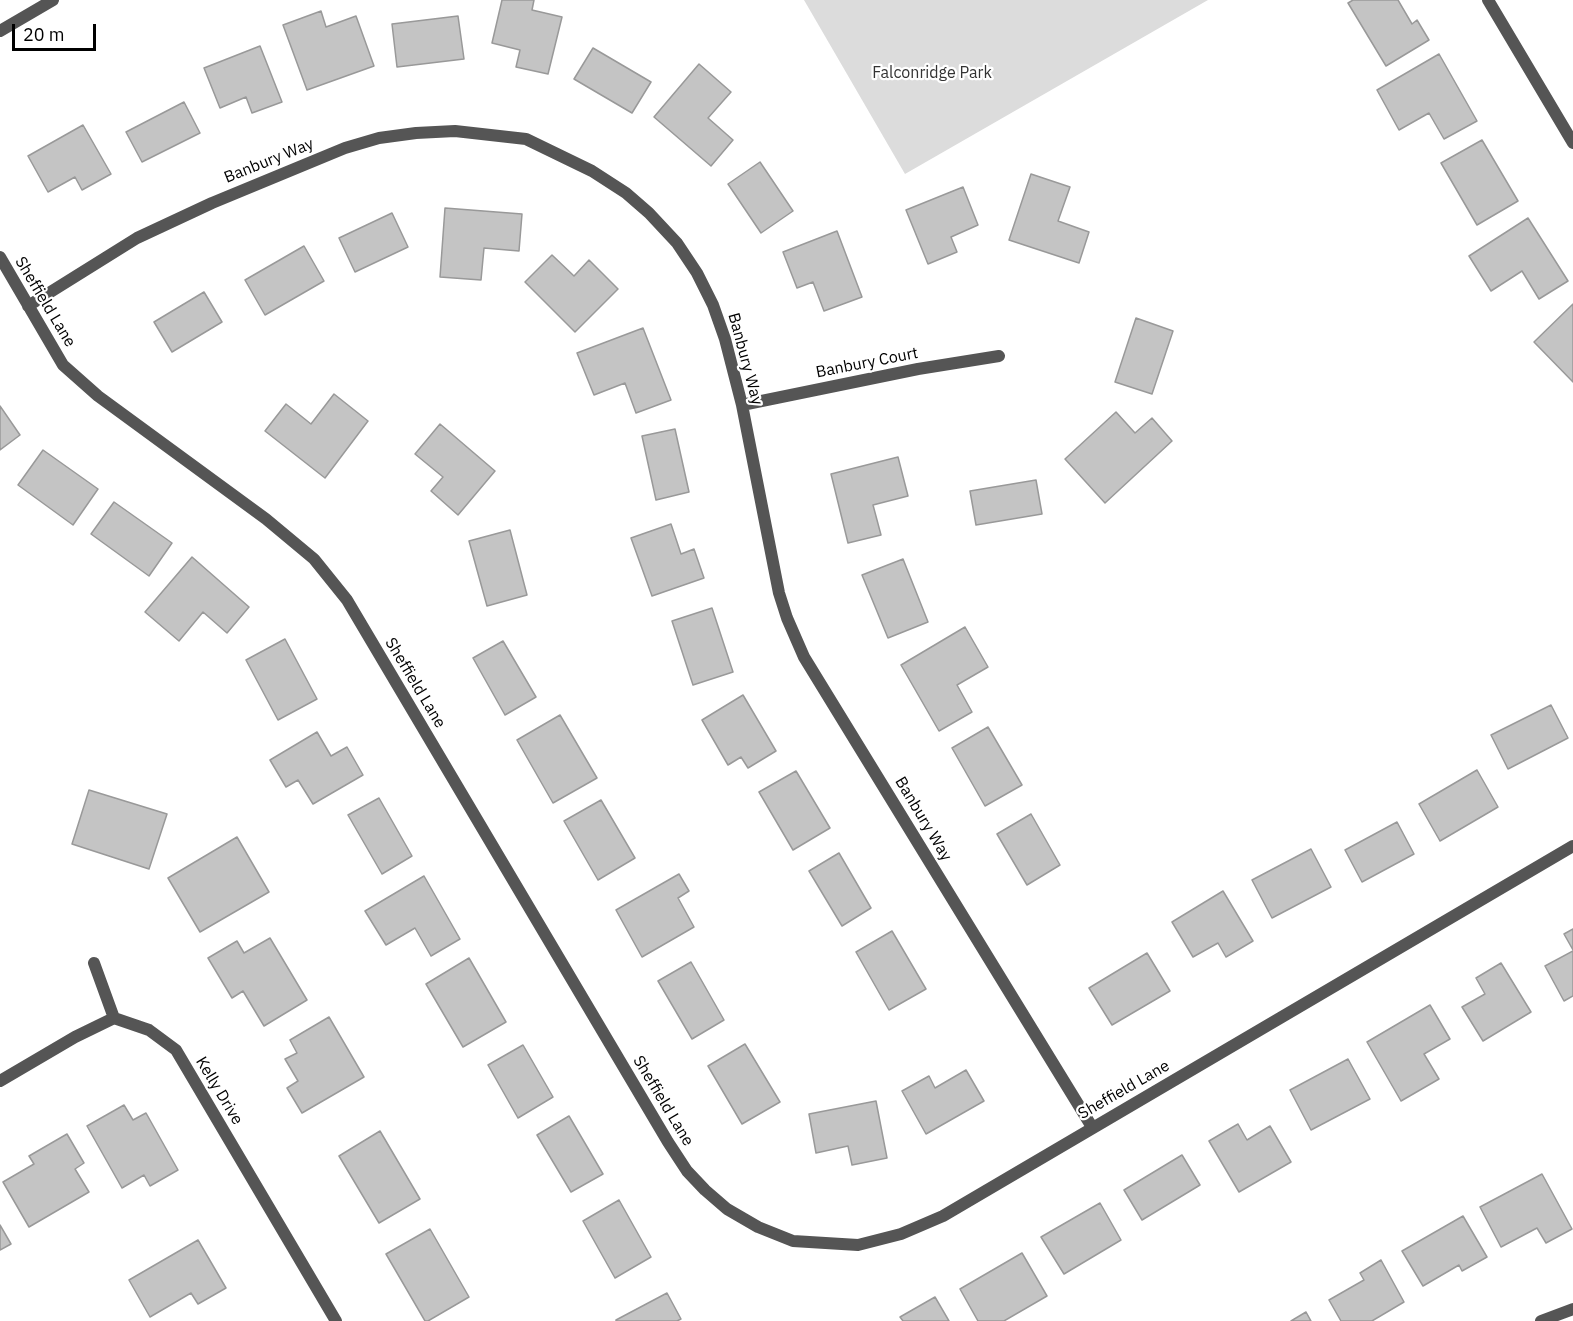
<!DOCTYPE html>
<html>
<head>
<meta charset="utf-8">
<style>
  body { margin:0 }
  #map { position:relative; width:1573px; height:1321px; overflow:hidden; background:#fff; font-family:"IBM Plex Sans",sans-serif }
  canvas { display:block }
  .scale { position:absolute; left:12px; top:24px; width:84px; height:27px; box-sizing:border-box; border:3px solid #000; border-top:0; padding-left:8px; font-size:18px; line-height:21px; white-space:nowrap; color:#000; -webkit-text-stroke:4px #fff; paint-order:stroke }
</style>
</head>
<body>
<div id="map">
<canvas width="1573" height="1321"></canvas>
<div class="scale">20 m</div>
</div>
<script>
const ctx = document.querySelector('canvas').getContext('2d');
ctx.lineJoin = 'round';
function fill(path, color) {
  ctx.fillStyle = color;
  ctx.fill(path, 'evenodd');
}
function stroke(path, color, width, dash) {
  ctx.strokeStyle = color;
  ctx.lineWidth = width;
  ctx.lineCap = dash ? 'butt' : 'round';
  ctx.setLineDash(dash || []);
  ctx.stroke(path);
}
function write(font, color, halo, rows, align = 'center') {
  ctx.font = font + ' "IBM Plex Sans",sans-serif';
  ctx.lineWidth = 4.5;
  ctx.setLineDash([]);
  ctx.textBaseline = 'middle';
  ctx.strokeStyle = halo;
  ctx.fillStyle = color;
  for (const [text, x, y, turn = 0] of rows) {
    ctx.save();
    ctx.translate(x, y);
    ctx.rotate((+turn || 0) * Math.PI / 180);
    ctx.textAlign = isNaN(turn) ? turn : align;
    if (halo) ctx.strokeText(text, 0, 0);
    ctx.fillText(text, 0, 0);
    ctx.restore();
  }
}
fill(new Path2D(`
  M804,0H1208L905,174Z`), '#dcdcdc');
const building = new Path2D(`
  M502,0H534L532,10L562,17L548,74L516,67L520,50L492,43Z
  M1353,0H1398L1412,24L1417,20L1429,40L1386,66L1348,3Z
  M321,11L326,27L356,16L374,66L307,90L283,25Z
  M458,16L464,59L397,67L392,24Z
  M260,46L282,102L252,113L246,97L220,108L204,68Z
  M593,48L651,82L632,113L574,79Z
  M1439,54L1477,121L1444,139L1429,113L1399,130L1377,90Z
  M699,64L731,92L708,118L733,140L711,166L654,117Z
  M184,102L200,133L142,162L126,132Z
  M83,125L111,174L82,190L75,177L48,192L28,156Z
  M1482,140L1518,201L1477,225L1441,163Z
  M760,162L793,211L761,233L728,184Z
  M1031,174L1070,187L1058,221L1089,232L1079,263L1009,240Z
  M963,187L978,225L951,237L957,252L928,264L906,210Z
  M445,208L522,214L519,251L484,248L481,280L440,277Z
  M392,213L408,247L355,272L339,238Z
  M1528,218L1568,281L1539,299L1522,271L1491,291L1469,256Z
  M837,231L862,297L824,311L813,282L797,288L783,252Z
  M304,246L324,281L265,315L245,280Z
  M552,255L574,276L589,260L618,289L575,332L525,282Z
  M204,292L222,322L172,352L154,322Z
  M1573,304V382L1534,342Z
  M1136,318L1173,331L1152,394L1115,382Z
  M643,328L671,400L636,413L625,383L594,395L577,353Z
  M334,394L368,421L325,478L265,431L286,404L311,424Z
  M0,406L20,435L0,450Z
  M1116,412L1135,433L1152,418L1172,441L1105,503L1065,459Z
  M440,424L495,471L458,515L431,491L443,477L415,454Z
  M675,429L689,492L656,500L642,436Z
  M43,450L98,489L73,525L18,485Z
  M898,457L908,496L873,505L881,535L848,543L831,474Z
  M1036,480L1042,514L976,525L970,491Z
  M114,502L172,543L149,576L91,534Z
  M671,524L681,554L694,549L704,578L652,596L631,538Z
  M510,530L527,595L487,606L469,541Z
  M192,557L249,607L227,633L203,612L179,641L145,612Z
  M903,559L928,622L888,638L862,575Z
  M712,608L733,672L693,685L672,621Z
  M965,627L988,667L957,685L972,712L939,731L901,665Z
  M285,639L317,699L278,720L246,660Z
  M503,641L536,697L505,715L473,658Z
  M743,695L776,751L748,768L741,757L728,765L702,720Z
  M1551,705L1568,738L1508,769L1491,735Z
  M560,715L597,778L553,803L517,740Z
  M988,727L1022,785L985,806L952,748Z
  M317,732L331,756L347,747L363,775L313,804L298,780L286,787L270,760Z
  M1477,770L1498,807L1440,841L1419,804Z
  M796,771L830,828L793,850L759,792Z
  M89,790L167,814L149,869L72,844Z
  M379,798L412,856L382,874L348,815Z
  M601,800L635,858L598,880L564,821Z
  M1031,814L1060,865L1027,885L997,834Z
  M1397,822L1414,854L1362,882L1345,850Z
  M237,837L269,892L200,932L168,878Z
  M1311,849L1331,887L1272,918L1252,880Z
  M839,853L871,908L842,926L809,871Z
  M679,874L689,891L678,898L694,927L642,957L616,910Z
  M424,876L460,939L431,956L415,928L386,945L365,911Z
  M1223,891L1253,941L1226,957L1218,943L1193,957L1172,922Z
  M1573,929V950L1564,934Z
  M892,931L926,989L889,1010L856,952Z
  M270,938L307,1000L264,1026L243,991L232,998L208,958L237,941L244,953Z
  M1573,951V996L1564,1001L1545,966Z
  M1147,953L1170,991L1112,1025L1089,988Z
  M469,958L506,1022L463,1047L426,984Z
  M691,962L724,1020L692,1039L658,981Z
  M1501,963L1531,1012L1483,1041L1462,1007L1485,994L1476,978Z
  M1430,1005L1450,1039L1424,1054L1439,1079L1401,1101L1367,1042Z
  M329,1017L364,1077L302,1113L287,1088L298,1081L285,1059L297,1053L290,1040Z
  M745,1044L780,1102L742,1124L708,1066Z
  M523,1045L553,1097L518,1118L488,1065Z
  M1348,1059L1370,1099L1311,1130L1290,1090Z
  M966,1070L984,1101L926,1134L902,1091L929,1076L935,1088Z
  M876,1101L887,1158L852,1165L848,1146L816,1153L809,1114Z
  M124,1105L133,1120L146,1113L178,1170L150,1186L144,1175L122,1188L87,1126Z
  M569,1116L603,1174L571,1192L537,1135Z
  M1238,1124L1247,1140L1270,1126L1291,1162L1239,1192L1209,1141Z
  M380,1131L420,1199L379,1223L339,1156Z
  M67,1134L84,1163L75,1169L89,1192L29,1227L3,1182L34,1164L29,1156Z
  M1182,1155L1200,1185L1142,1220L1124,1190Z
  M1542,1174L1572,1229L1546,1243L1537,1228L1501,1247L1480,1207Z
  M619,1200L651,1257L615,1278L583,1221Z
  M1100,1203L1121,1240L1064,1274L1041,1237Z
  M1463,1216L1487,1257L1462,1271L1459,1265L1423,1286L1402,1251Z
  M0,1225L11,1244L0,1250Z
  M430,1229L469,1297L428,1321H425L386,1254Z
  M198,1240L226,1288L198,1304L191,1293L150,1317L129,1280Z
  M1022,1253L1047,1296L1004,1321H978L960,1289Z
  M1381,1260L1404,1302L1372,1321H1341L1329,1300L1364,1280L1360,1273Z
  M667,1293L681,1319L677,1321H616V1320Z
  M935,1297L949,1321H903L900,1317Z
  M1306,1312L1311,1321H1291Z`);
fill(building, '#c4c4c4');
stroke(building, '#999', 1.5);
stroke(new Path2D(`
  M1488,0L1573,143
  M0,257L63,365L98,396L266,519L314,559L347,600L668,1142L687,1171L705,1190L727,1209L758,1227L793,1241L858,1245L901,1234L943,1216L1573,846
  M28,306L137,238L212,203L345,148L379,138L416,133L455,131L526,139L592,171L626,193L649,213L677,243L697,273L713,305L725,339L742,405L779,593L787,618L804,657L1092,1127
  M742,405L918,369L999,356
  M94,963L114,1018
  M0,1081L75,1037L114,1018L149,1030L176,1050L336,1321
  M1541,1321L1573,1309`), '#555', 12);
stroke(new Path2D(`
  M0,31L53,0`), '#555', 12);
write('16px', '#333', '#fff', [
  ["Falconridge Park",932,73]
]);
write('16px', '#000', '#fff', [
  ["Banbury Way",269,161,-22],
  ["Sheffield Lane",45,302,59],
  ["Banbury Way",745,359,75],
  ["Banbury Court",867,363,-11],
  ["Sheffield Lane",415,683,59],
  ["Banbury Way",923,819,59],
  ["Sheffield Lane",1124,1090,-30],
  ["Kelly Drive",219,1091,59],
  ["Sheffield Lane",663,1101,59]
]);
</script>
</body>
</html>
